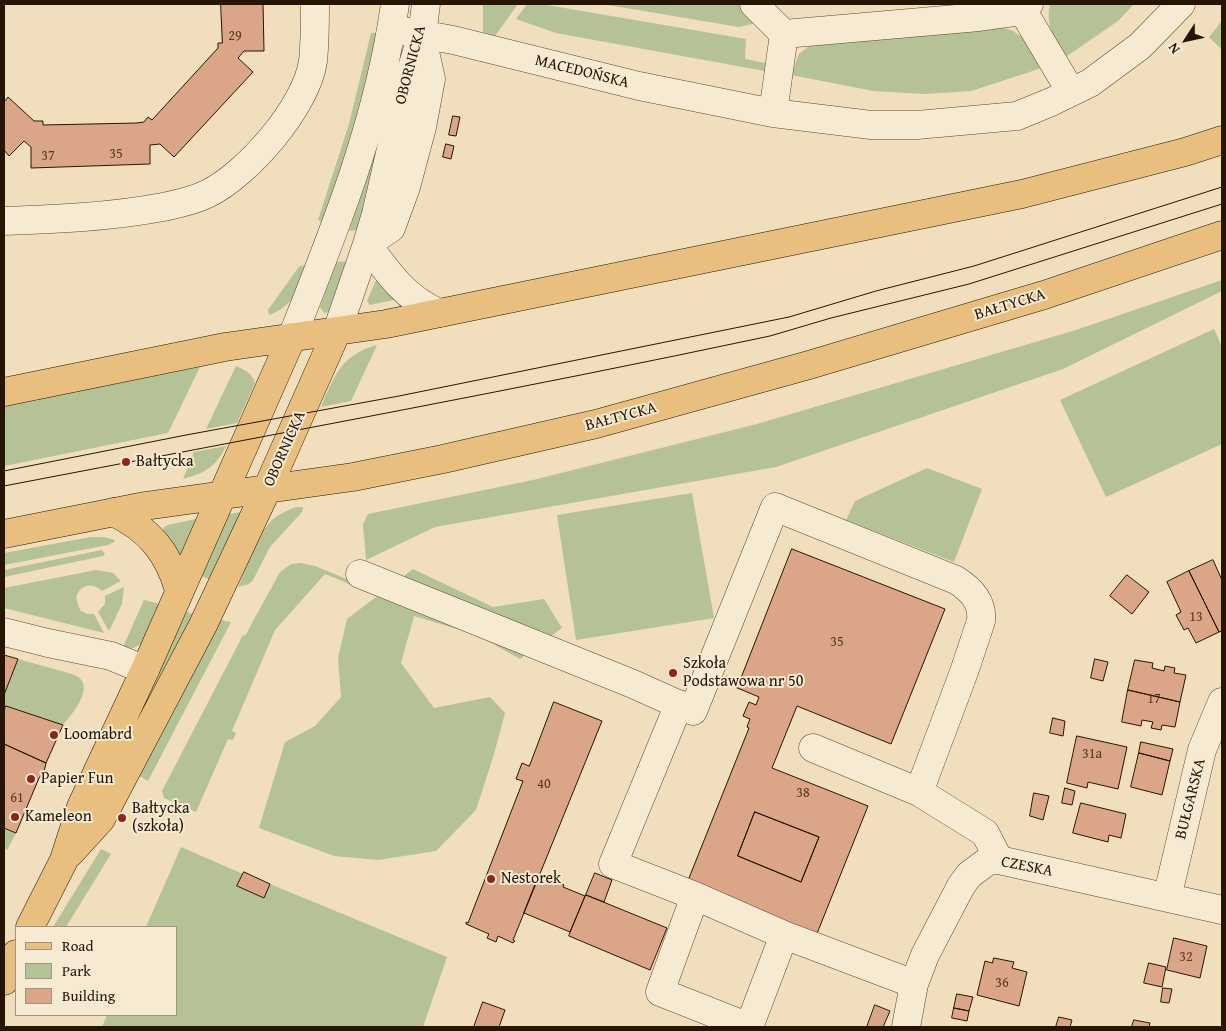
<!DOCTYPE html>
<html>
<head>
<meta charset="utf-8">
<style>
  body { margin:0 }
  #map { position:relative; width:1226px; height:1031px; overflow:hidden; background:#f1debc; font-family:"Gentium Book Plus",serif }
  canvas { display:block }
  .frame { position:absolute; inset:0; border:5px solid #261505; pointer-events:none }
  .legend { position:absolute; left:15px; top:926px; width:162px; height:90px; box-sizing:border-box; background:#f6ead3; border:1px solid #a39581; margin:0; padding:6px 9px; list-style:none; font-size:15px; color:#261505 }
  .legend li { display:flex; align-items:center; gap:10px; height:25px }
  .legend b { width:25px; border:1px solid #a39581 }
  .north { position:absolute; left:1161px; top:15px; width:50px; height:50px; -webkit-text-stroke:4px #f6ead3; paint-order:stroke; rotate:235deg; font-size:14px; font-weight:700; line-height:20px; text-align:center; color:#261505 }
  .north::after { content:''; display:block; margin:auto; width:18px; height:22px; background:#261505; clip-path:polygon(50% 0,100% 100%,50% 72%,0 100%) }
</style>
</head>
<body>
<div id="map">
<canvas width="1226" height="1031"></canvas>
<div class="frame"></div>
<ul class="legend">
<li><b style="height:6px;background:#e8bf7e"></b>Road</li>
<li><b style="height:14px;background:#b4c295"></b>Park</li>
<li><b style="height:14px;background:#daa687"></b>Building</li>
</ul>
<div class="north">N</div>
</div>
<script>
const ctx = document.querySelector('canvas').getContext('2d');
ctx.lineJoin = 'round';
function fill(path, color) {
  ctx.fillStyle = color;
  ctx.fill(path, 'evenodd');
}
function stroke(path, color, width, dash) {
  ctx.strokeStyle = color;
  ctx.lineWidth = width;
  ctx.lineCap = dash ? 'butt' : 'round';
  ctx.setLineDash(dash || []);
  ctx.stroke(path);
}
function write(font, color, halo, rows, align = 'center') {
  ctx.font = font + ' "Gentium Book Plus",serif';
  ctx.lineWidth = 4;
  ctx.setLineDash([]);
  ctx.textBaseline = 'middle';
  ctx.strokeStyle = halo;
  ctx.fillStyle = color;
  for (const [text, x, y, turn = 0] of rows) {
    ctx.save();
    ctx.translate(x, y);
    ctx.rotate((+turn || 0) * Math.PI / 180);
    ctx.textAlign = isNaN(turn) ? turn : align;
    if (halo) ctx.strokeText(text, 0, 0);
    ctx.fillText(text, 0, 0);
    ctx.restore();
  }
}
fill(new Path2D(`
  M483,4H518L495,36L483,32Z
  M527,4H541L746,39L745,59L770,64V72L556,33L516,19Z
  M602,4H740L761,22L739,27Z
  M1050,4H1134L1118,21L1064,58C1055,40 1045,24 1050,4Z
  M1222,21V50L1209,37Z
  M999,27L1011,30L1035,45L1048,66L971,91L924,94L874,91L791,75L799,54L809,46Z
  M371,33H377L357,120L324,223L318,220L349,124Z
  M378,150L363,229L349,231L374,152Z
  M352,261L329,312L324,313L320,307L336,262Z
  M309,265C299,288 294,306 269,315L268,310L298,268L300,266Z
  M378,276L398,299L370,305L367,301Z
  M1222,280V291L1063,369L776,467L435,527L366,560L363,524L368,514L533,480L757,424L1076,330Z
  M1214,329L1222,347V444L1106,497L1060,400Z
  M377,345L351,401L321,407C334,376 341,355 377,345Z
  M236,366C245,370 252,373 255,383L237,423L206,429Z
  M200,367L168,433L4,466V406Z
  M226,446C216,467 205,473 183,479L194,452Z
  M927,468L982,489L954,562L846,520L855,501Z
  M692,493L714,618L576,640L557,515Z
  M296,507H303L302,512L270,547L253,580L249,584L238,587C247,567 256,536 272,520C279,514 288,510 296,507Z
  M241,512L209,579L198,575L228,514Z
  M196,519L198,522L190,540L179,558L162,533L164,527L168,525Z
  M91,537H104L115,540L114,542L108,545L4,565V553Z
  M102,550L105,554L103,556L4,577V570Z
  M300,563L315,566L356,583L354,586L325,574L275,630L232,731L236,733L233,740L228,739L196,812L164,798L162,791L243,635L245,636L280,572L291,564Z
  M413,569L493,607L544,599L562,628L520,659L477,635L414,616L401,663L434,708L490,697L505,713L494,754L476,810L436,851L378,860L334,856L259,828L285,742L315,726L341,697L338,658L347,619Z
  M96,570L113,573L121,581L102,591C92,581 79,585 76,598L80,610L87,614H94L104,633L4,608V588Z
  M124,587L122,604L109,631L98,612L105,604V596Z
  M144,600L160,604L142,644L133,648L123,647Z
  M181,610L193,614L131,729Z
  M221,620L231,622L148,781L140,776Z
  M18,659L72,674C99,683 73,713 63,725L4,705V696Z
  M4,828L16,833L7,850L4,848Z
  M181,847L243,874L237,886L263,898L270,884L447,957L423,1027H102L107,1015H176V927H146Z
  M101,849L111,854L66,927H53Z`), '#b4c295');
const building = new Path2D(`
  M221,4H263L264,51H244L238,58L253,72L174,157L160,144L150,145V164L31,168V147L24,141L9,156L4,150V102L8,97L34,121H43V125L137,123L144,122L148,117L152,120L218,48V43H222Z
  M453,116L460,117L456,136L449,135Z
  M446,144L454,146L451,159L443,157Z
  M792,549L945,609L891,744L797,706L772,768L868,806L816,936L687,883L749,728L747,727L750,719L743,716L749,702L756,705L759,697L723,682L726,676L739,682ZM755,812L819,837L801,882L738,856Z
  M1213,560L1222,580V631L1219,632L1189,571Z
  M1189,571L1219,632L1196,643L1188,628L1184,630L1176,615L1181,612L1167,582Z
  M1127,575L1149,592L1132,614L1110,596Z
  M4,655L18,659L4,695Z
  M1095,659L1108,662L1103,681L1091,678Z
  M1135,660L1153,663L1152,668L1164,671L1165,666L1175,668L1174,673L1186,675L1180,702L1128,690Z
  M1128,690L1180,702L1175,727L1162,725L1161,730L1151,728L1153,722L1142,720L1141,726L1122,722Z
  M554,702L602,721L524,913L513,940L515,941L513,943L498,936L496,942L487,938L489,934L466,924V922L468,923L523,781L516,779L522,763L529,766Z
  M6,706L63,725L46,763L4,744V711Z
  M1053,718L1065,721L1063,736L1050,733Z
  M1077,736L1127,747L1118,789L1088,782L1087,788L1067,783Z
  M1141,742L1173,749L1170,761L1139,753Z
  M4,744L46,763L44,772L39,778L16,833L4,828Z
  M1139,753L1170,761L1162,795L1131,787Z
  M1065,788L1075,791L1072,805L1062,803Z
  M1034,793L1049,796L1043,820L1030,816Z
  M1081,803L1126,814L1121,838L1109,835L1108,842L1073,833Z
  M755,812L819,837L801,882L738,856Z
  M244,872L270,884L264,898L237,886Z
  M595,873L612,880L604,902L586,895Z
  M538,878L554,884L555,881L564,885L563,887L585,896L570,932L524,913Z
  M586,895L667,928L650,970L569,936Z
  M1174,938L1207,946L1200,978L1167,970Z
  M994,958L1014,962L1012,968L1027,972L1019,1006L977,995L985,961L992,963Z
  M1149,963L1166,967L1162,987L1144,983Z
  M1163,988L1172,989L1169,1003L1161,1002Z
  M957,994L973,997L969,1011L954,1008Z
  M483,1002L505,1010L499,1027H474Z
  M875,1005L890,1011L883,1027H867Z
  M954,1008L969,1011L967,1021L952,1018Z
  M1059,1017L1072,1020L1070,1027H1056Z
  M1134,1020L1150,1023L1149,1027H1132Z`);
fill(building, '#daa687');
stroke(building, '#261505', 1);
const minor = new Path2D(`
  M754,4L784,34
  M1029,4L1023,11L1071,92
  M392,29L453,40L639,86L773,113L871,125H917L1017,116L1051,102L1090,83L1140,46L1181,4
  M773,113L784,34L979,17L1023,11
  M4,221C57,219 110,217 163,207C177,204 193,201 207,194C247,175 307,106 313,61C315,42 315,22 315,4
  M367,244L391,228L406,187L422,127L431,79L422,38
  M367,244C388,273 405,298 439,313
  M337,331L367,244L376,214L403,97L422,35L426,4
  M292,337C335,229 379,120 395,4
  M360,574L633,684L693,711L775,507L956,580C972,590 983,602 981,621L964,672L919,792L985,833L999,860
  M4,632L48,643L111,656L145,670
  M679,704L613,864L695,896L784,935L914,984
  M813,748L919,792
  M695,896L660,992L749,1027
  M1167,898L1202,750L1222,702
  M749,1027L784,935
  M906,1027L914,984L925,955L961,886L969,875L988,861L999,860L1017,864L1222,910`);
const major = new Path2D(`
  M4,392L225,347L386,324L1022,194L1185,152L1222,140
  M113,512C149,529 168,552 179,590
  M4,534L145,506L353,477L443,459L596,424L809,365L1044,295L1222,235
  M70,853L101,819L203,625L267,489L337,331
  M30,927L64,860L81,807L145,670L292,337
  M4,981L16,954`);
stroke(minor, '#594733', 29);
stroke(major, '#261505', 29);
stroke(minor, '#f6ead3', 28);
stroke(major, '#e8bf7e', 28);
stroke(new Path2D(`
  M4,471L186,435L399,396L789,317L876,291L974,266L1222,187
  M4,486C259,437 516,390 770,336L831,318L969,284L1222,204`), '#261505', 1);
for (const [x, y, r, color] of [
  [126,462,5,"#8f2418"],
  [673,673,5,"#8f2418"],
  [54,735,5,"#8f2418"],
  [31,779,5,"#8f2418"],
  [15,817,5,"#8f2418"],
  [122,818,5,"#8f2418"],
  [491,879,5,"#8f2418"]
]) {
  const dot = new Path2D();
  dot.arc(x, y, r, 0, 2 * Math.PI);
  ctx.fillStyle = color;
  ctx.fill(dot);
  stroke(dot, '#f6ead3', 2);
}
write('14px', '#533926', null, [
  ["29",235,36],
  ["35",116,154],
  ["37",48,156],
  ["13",1196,617],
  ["35",837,642],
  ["17",1154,699],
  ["31a",1092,754],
  ["40",544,784],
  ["38",803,793],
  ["61",17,798],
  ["32",1186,957],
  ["36",1002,983]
]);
write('16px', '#261505', '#f6ead3', [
  ["OBORNICKA",411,65,-75],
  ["MACEDOŃSKA",582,72,14],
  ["BAŁTYCKA",1010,305,-17],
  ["BAŁTYCKA",621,417,-15],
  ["OBORNICKA",285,449,-66],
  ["BUŁGARSKA",1191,799,-76],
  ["CZESKA",1027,867,11]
]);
write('16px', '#261505', '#f6ead3', [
  ["Bałtycka",136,462],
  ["Szkoła",683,664],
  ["Podstawowa nr 50",683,682],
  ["Loomabrd",64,735],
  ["Papier Fun",41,779],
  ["Bałtycka",132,809],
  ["(szkoła)",132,827],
  ["Kameleon",25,817],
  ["Nestorek",501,879]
], 'left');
</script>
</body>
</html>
